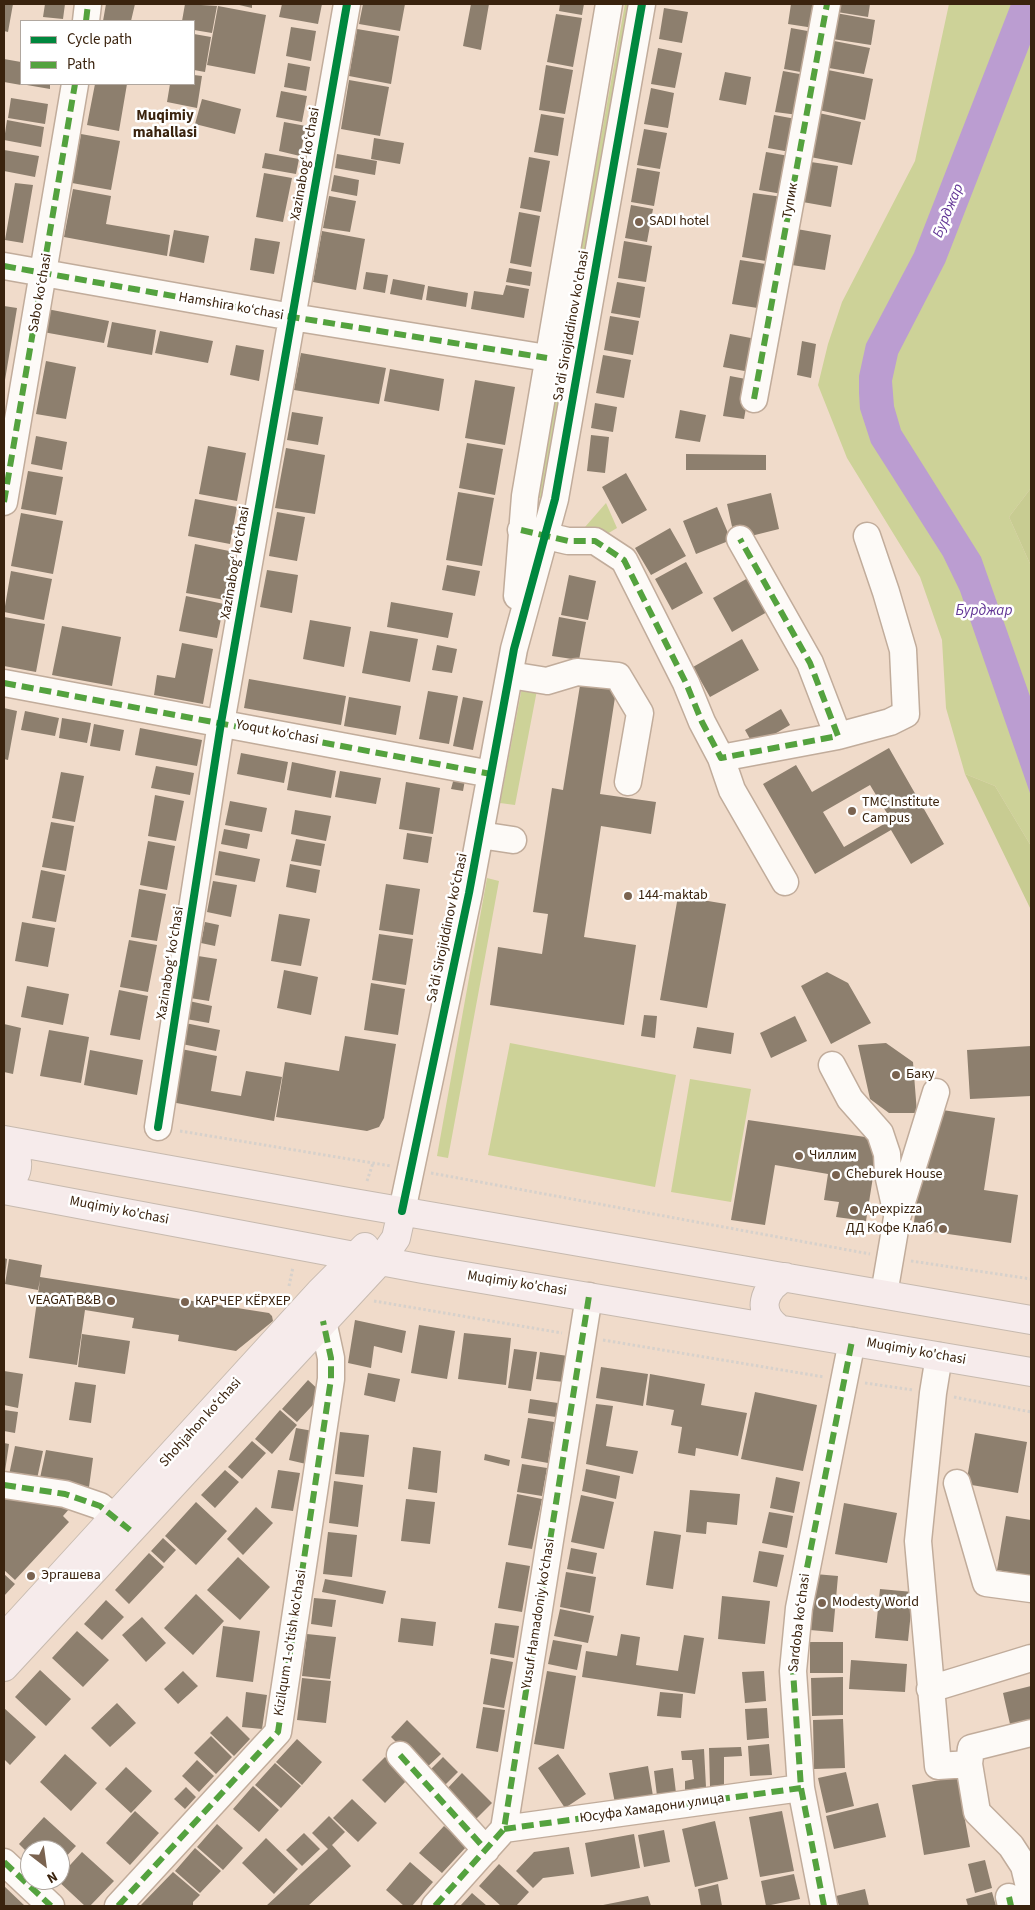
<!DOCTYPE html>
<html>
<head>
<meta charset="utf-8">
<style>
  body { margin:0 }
  #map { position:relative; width:1035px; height:1910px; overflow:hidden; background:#f0dbca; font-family:"Source Sans 3",sans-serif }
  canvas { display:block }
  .frame { position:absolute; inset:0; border:5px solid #3a230e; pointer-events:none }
  .legend { position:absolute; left:20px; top:20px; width:175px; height:65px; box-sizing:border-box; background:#fff; border:1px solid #b0a79f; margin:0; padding:6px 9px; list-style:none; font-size:15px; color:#3a230e }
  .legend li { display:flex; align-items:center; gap:10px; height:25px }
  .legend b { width:25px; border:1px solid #b0a79f }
  .north { position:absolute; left:20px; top:1840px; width:50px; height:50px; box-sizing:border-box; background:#fff; border:1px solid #b0a79f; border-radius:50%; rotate:150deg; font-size:14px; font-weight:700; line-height:20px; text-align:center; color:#3a230e }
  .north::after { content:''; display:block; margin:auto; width:18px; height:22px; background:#7a6350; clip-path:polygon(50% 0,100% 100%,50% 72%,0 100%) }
</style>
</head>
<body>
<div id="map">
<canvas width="1035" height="1910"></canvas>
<div class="frame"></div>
<ul class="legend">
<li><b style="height:6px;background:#00873e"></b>Cycle path</li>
<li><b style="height:6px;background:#54a23e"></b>Path</li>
</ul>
<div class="north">N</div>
</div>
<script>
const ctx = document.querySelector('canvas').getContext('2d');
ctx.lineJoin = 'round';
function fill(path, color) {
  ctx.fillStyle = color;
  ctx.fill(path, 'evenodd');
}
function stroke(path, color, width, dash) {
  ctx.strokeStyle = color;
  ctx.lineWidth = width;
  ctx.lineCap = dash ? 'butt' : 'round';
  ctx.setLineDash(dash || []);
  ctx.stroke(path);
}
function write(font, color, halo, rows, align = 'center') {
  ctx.font = font + ' "Source Sans 3",sans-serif';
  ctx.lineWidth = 5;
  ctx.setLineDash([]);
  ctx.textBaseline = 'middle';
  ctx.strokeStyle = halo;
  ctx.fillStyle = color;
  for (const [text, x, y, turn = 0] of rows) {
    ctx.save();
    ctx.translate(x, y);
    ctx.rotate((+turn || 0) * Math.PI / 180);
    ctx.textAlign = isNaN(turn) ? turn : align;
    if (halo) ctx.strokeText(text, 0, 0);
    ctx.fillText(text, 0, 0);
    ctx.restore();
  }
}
fill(new Path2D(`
  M625,4H634L544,499L536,497Z
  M949,4H1031V488L1009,517L1031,566V846L995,786L965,774L946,708L942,640L920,577L847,458L818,385L828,344L842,302L915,161Z
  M606,503L617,528L602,537L585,527Z
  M523,682L538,685L515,805L500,803Z
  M487,878L499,881L448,1158L437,1156Z
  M510,1043L676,1075L655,1187L488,1155Z
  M690,1079L751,1089L731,1202L671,1192Z`), '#cdd298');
fill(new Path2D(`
  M1031,488V566L1009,517Z
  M965,774L995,786L1031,846V910Z`), '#c8cc92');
fill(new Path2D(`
  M1011,4H1031V42L945,263L898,354L892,381L894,406L901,430L981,557L1031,699V796L960,591L943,556L871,443L860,409L859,393V376L866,344L914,253Z`), '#bb9dd1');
fill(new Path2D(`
  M4,4H13L8,32L4,31Z
  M45,4H65L63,19L43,17Z
  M106,4H135L131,21H103Z
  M185,4L217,6L212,33L194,30V21H182Z
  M235,4H252V8Z
  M282,4H322L318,24L279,17Z
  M363,4H405L400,31L359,24Z
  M471,4H489L481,50L463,46Z
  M560,4H584L582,15L559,11Z
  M791,4H817L814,28L788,24Z
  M832,4H870L868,17L831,11Z
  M218,6L266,15L255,74L207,65Z
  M664,8L688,12L682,43L659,39Z
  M830,12L875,20L871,45L826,38Z
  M556,14L582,18L573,67L547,62Z
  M291,27L316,31L311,61L286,56Z
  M791,28L813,32L806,73L784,69Z
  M357,29L399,36L391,84L349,76Z
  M194,34L211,37L205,72L194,70Z
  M829,40L870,48L864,74L823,67Z
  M658,48L682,53L675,88L651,84Z
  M4,59L21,62V85L4,82Z
  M288,63L310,67L306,91L284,87Z
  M546,65L573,70L565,114L539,110Z
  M823,69L873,79L865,120L814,109Z
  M783,71L805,75L798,115L775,112Z
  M725,72L751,77L746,105L719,100Z
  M194,75L202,76L197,108L167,102L170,84H194Z
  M349,80L389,87L380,136L341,129Z
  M21,84H50V89Z
  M95,84H127L119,131L87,125Z
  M651,88L674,93L668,128L644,124Z
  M281,91L307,96L302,122L276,117Z
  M11,98L48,104L45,124L8,118Z
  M202,99L241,109L235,134L195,124Z
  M814,112L861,122L852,165L805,156Z
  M541,114L564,118L558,156L534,152Z
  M774,115L796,119L790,152L768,148Z
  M7,120L44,127L41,147L4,140Z
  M284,122L306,126L300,156L279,151Z
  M644,129L667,133L660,169L637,165Z
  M81,134L120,141L111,190L72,183Z
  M374,138L404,143L400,164L371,159Z
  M4,150L39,156L35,177L4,171Z
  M766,152L789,156L782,194L759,190Z
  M265,153L299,159L296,174L262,168Z
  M337,154L377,161L375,175L335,168Z
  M529,157L550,161L541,212L520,208Z
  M804,161L838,166L831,207L797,201Z
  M637,168L660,172L654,206L631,202Z
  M264,173L292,178L283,222L256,217Z
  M334,175L359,180L357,196L331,191Z
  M15,183L33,185L23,243L5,240Z
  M73,189L111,196L106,224L170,235L167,256L64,237Z
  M753,193L783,197L772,262L742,257Z
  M329,196L356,201L350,232L323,228Z
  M631,205L653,209L647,242L625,238Z
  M519,212L540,216L531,267L510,263Z
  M791,228L831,235L825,270L785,264Z
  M174,230L209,236L204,263L169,256Z
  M322,231L365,239L356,290L313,282Z
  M255,238L280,242L274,274L250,270Z
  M624,241L652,246L646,282L618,278Z
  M740,260L772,265L764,309L732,304Z
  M509,268L532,272L530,286L506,282Z
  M366,272L388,275L385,293L363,289Z
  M393,279L425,285L422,300L390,294Z
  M617,282L645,287L640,318L611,313Z
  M506,285L529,289L524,318L471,309L474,291L503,295Z
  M428,286L468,293L466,307L426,300Z
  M4,306L17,308L5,380H4Z
  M47,309L109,321L104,343L43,332Z
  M610,316L639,321L633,355L604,350Z
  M112,322L156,330L152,355L107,347Z
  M160,331L213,341L208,363L155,353Z
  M730,334L756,339L750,372L723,367Z
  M802,341L816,344L811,378L797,375Z
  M236,345L264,350L259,381L230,375Z
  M301,353L386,368L379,404L294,390Z
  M603,355L631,360L624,398L596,393Z
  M46,361L76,367L66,419L36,414Z
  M390,369L444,379L439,411L384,401Z
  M730,376L751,380L744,419L723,416Z
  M475,380L515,387L505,445L465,438Z
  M595,403L617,407L613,432L591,428Z
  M680,410L706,415L700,442L675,438Z
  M292,412L323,417L318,445L287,440Z
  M591,435L609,437L605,473L587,471Z
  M36,436L67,442L62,470L31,464Z
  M467,443L503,449L495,495L459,488Z
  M208,446L246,453L237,501L199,494Z
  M286,448L325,455L315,514L275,508Z
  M686,454L766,455V470H686Z
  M28,471L63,477L56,515L21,509Z
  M626,473L647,510L622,524L602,487Z
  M458,492L494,498L482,566L446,560Z
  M771,493L779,529L735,540L727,504Z
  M195,499L237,507L230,544L188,536Z
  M717,507L731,540L696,554L683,521Z
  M277,512L305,517L297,561L269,556Z
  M21,513L63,521L53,574L11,566Z
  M670,528L686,556L651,575L635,548Z
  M195,544L234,552L225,600L186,593Z
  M686,562L703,593L672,610L655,579Z
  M447,565L480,571L475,596L442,590Z
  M267,570L298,575L292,613L260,607Z
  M11,571L52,579L44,620L4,612Z
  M569,575L596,581L588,620L561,615Z
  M748,578L767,612L732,632L713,598Z
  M186,596L224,604L217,638L179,631Z
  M391,602L453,613L448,638L387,627Z
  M4,617L45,624L36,672L4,666Z
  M559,617L586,622L579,660L552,656Z
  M310,620L351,627L344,667L303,659Z
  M62,626L121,637L112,686L52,675Z
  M370,631L418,639L410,682L362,673Z
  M742,639L759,670L710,697L693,667Z
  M182,643L213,649L203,704L154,695L157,675L175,678Z
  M437,645L457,649L452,673L432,670Z
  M582,673L618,678L600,794L656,802L651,834L601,826L584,937L636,945L624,1025L490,1005L498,947L542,954L548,914L533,912L552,788L563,790Z
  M249,679L346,696L341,725L244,708Z
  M428,691L458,696L449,744L419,739Z
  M349,697L401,706L396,735L344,726Z
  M463,697L483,701L473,750L453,746Z
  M4,708L17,711L8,760L4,759Z
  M781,709L790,725L754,746L745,730Z
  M25,711L59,718L55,736L21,730Z
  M62,718L91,723L87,743L59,738Z
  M94,724L124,730L120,751L90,746Z
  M140,728L202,740L197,766L135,755Z
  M889,748L944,844L911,864L891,830L815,874L763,784L796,765L812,792ZM870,785L891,820L844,847L823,812Z
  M241,753L288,762L284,783L237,774Z
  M292,762L336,771L331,798L287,790Z
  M156,766L194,773L190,795L151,788Z
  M340,771L381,778L376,804L335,797Z
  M61,772L84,776L75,822L52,818Z
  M454,778L465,780L463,791L451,789Z
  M406,782L440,788L433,834L399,829Z
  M155,795L184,801L176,841L148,836Z
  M230,801L267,808L262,832L225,825Z
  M295,810L331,816L326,841L291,834Z
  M51,822L74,826L66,871L42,867Z
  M224,829L250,834L247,849L221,844Z
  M407,833L432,837L428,863L403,859Z
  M296,839L325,844L321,866L291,861Z
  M148,841L175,846L167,890L140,885Z
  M219,851L260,859L255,882L215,875Z
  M290,864L320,870L316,893L286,887Z
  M41,870L65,875L56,922L32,918Z
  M213,881L237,885L231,917L207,912Z
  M386,884L420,889L413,935L379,930Z
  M139,889L166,894L157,941L131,937Z
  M678,896L726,904L707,1008L660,1000Z
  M279,914L310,919L301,966L271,961Z
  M22,922L55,928L48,967L15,961Z
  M205,922L219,925L215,946L201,943Z
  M379,934L413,939L406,985L372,980Z
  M129,940L157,945L148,992L120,987Z
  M198,956L217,959L209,1001L190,998Z
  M284,970L318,977L311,1015L277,1008Z
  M827,972L848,983L871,1023L831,1044L801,986Z
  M371,983L405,989L398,1035L364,1030Z
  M27,986L69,994L63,1025L21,1017Z
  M119,990L148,996L140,1040L110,1035Z
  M189,1001L212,1006L209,1023L186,1019Z
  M644,1015L657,1016L655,1038L641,1036Z
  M795,1016L807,1041L771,1058L760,1033Z
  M185,1023L220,1030L216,1051L182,1044Z
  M4,1024L21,1028L13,1074L4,1072Z
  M697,1027L734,1033L731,1054L693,1048Z
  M49,1030L89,1037L81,1083L40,1076Z
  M345,1036L396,1044L384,1118L379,1127L367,1131L276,1117L285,1062L339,1071Z
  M886,1043L913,1062L917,1113H889L870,1099L858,1045Z
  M1031,1046V1096L970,1099L967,1050Z
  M181,1049L217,1056L211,1091L241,1096L246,1071L282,1077L274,1121L171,1102Z
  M90,1050L143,1060L137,1095L84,1085Z
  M936,1109L995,1118L984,1190L1018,1195L1011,1243L913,1229L921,1172L926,1173Z
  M748,1120L879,1139L866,1221L836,1217L839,1202L824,1200L828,1174L775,1165L765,1225L731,1220Z
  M4,1258L7,1259L5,1276H4Z
  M9,1259L42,1265L40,1277L269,1313L272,1316L273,1321L236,1351L178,1341L179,1335L132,1328L134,1318L85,1310L77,1365L29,1358L40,1280L38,1290L5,1284Z
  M355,1320L406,1331L402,1353L374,1346L371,1368L348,1363Z
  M419,1325L455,1331L447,1379L411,1373Z
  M464,1333L511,1338L506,1385L458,1379Z
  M82,1334L130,1341L125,1374L78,1367Z
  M514,1349L537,1352L531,1391L508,1388Z
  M540,1352L568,1356L564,1382L536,1379Z
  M601,1367L648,1374L643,1406L596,1398Z
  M4,1371L23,1374L18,1408L4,1405Z
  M368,1373L400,1379L395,1402L364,1395Z
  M650,1374L705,1384L701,1405L747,1413L738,1456L696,1448L695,1456L678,1453L682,1427L671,1425L674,1410L646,1405Z
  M308,1380L323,1394L297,1422L282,1409Z
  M75,1382L96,1385L91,1423L69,1420Z
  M755,1392L817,1405L803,1471L741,1459Z
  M530,1399L558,1403L556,1417L528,1413Z
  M596,1404L613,1406L606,1446L638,1451L633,1474L586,1464Z
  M4,1410L18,1412L15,1433L4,1431Z
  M280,1410L297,1425L272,1454L255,1439Z
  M528,1418L554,1422L548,1463L521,1458Z
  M296,1428L313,1431L306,1464L289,1460Z
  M340,1432L369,1435L364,1477L335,1474Z
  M975,1433L1027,1442L1018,1493L966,1484Z
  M252,1441L266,1453L242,1479L228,1467Z
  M4,1443L9,1444L5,1471H4Z
  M15,1446L43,1451L37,1479L9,1475Z
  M413,1447L441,1451L437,1493L408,1489Z
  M46,1450L93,1458L89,1487L40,1478Z
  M485,1454L510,1460L509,1466L484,1460Z
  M522,1464L547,1468L542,1496L517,1492Z
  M586,1469L620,1476L616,1499L582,1491Z
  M225,1470L239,1482L215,1508L201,1495Z
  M278,1470L300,1473L293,1511L271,1508Z
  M776,1477L800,1482L794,1513L770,1508Z
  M334,1481L363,1485L358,1527L329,1523Z
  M690,1490L740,1494L737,1525L707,1522L706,1534L686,1532Z
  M9,1491L70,1508L63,1516L69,1522L15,1580L4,1570V1496Z
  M517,1494L542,1499L532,1549L508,1545Z
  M581,1495L614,1502L604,1549L571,1542Z
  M406,1499L435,1502L430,1544L401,1541Z
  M196,1502L227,1531L196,1565L165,1536Z
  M844,1503L897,1513L887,1563L835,1554Z
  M256,1507L273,1523L243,1555L227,1539Z
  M769,1512L793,1516L787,1548L762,1543Z
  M1006,1516L1031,1520V1576L997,1570Z
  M654,1531L681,1535L673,1589L646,1585Z
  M328,1532L357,1535L352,1577L323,1574Z
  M163,1538L176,1550L164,1563L151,1551Z
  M571,1548L597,1553L593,1574L567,1569Z
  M759,1551L784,1555L777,1587L753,1582Z
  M149,1553L164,1567L129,1604L115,1590Z
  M238,1557L270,1587L240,1620L207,1590Z
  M506,1562L530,1566L522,1612L498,1608Z
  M566,1572L596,1577L590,1613L560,1607Z
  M4,1574L15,1584L4,1596Z
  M815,1574L838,1576L833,1632L810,1630Z
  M325,1579L386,1591L383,1604L322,1592Z
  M880,1589L913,1592L908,1641L875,1638Z
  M196,1594L224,1621L193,1655L164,1628Z
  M722,1596L770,1601L765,1644L718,1639Z
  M314,1598L336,1600L332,1627L311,1624Z
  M106,1600L124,1617L102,1640L84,1624Z
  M560,1609L594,1616L588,1643L554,1636Z
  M142,1617L166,1643L146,1662L122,1635Z
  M401,1618L436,1622L433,1646L398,1642Z
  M495,1623L519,1626L514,1658L490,1654Z
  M223,1626L260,1631L253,1682L216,1677Z
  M77,1631L109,1660L83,1687L52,1658Z
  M307,1634L336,1637L330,1679L302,1676Z
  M621,1634L640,1637L636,1665L678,1671L684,1635L704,1638L695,1694L582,1677L586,1651L617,1656Z
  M553,1640L582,1645L577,1670L548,1664Z
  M810,1642H843V1673H810Z
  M491,1658L513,1662L504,1708L483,1704Z
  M851,1660L907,1664L905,1692L849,1689Z
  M40,1670L71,1699L46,1726L15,1697Z
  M183,1671L198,1686L178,1704L164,1689Z
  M547,1671L576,1676L564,1749L534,1744Z
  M764,1671L766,1701L745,1703L742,1672Z
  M843,1677V1715L812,1716L811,1678Z
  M302,1678L331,1681L326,1723L297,1720Z
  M1031,1686V1719L1010,1724L1003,1693Z
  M246,1692L267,1695L262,1729L242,1727Z
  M660,1692L683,1694L681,1718L657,1716Z
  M117,1703L136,1723L110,1747L91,1728Z
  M483,1707L505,1710L498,1752L476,1748Z
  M4,1708L36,1737L10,1765L4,1759Z
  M767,1708L769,1738L747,1740L745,1709Z
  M227,1716L250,1739L234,1756L210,1733Z
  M843,1719L845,1768L814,1769L813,1720Z
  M407,1720L441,1754L424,1770L391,1737Z
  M211,1736L232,1757L216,1774L194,1753Z
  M297,1739L322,1762L302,1785L276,1762Z
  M769,1744L772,1775L750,1776L748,1746Z
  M741,1747L742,1756L724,1757V1785L710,1786L709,1748Z
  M704,1749L706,1787L685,1790V1781L694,1779L692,1760H682L681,1751Z
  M65,1754L97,1783L71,1811L40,1782Z
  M558,1754L586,1794L565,1808L538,1768Z
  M385,1757L408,1779L385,1803L362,1780Z
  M443,1757L458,1772L442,1788L428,1772Z
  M197,1760L214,1776L199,1792L182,1776Z
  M275,1763L301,1786L281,1808L255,1785Z
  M648,1766L653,1796L615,1803L609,1773Z
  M126,1767L152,1791L131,1813L105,1789Z
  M673,1768L676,1793L657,1796L654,1771Z
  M846,1772L854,1806L826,1813L818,1778Z
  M462,1773L492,1803L475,1820L445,1791Z
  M957,1777L970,1847L924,1855L912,1785Z
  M253,1786L279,1810L259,1832L233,1809Z
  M186,1787L196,1797L185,1809L174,1799Z
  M352,1799L377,1823L358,1842L333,1818Z
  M878,1803L886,1837L834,1849L826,1816Z
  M135,1811L159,1833L130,1865L106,1843Z
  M782,1811L794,1871L760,1877L749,1817Z
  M329,1816L345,1832L332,1845L351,1866L308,1906H266L328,1849L312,1833Z
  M44,1817L76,1846L60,1863V1850H30V1855L19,1844Z
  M715,1821L728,1879L695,1887L682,1829Z
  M217,1824L243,1848L223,1870L197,1847Z
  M444,1826L467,1846L442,1873L419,1853Z
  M664,1830L670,1862L644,1867L638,1835Z
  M304,1833L320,1849L302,1866L286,1850Z
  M634,1834L640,1868L591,1877L585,1843Z
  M266,1838L298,1869L274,1894L242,1863Z
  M569,1847L574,1874L543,1878L533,1888L516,1871L534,1852Z
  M195,1848L221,1871L200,1893L175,1871Z
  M82,1852L114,1881L90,1906H85L57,1880H60V1876Z
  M985,1860L992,1888L975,1893L968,1864Z
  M410,1862L433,1882L412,1906H404L386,1890Z
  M499,1864L529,1892L516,1906H501L479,1886Z
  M173,1872L200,1895L193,1902V1906H140Z
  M794,1874L800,1899L766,1906L761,1881Z
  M718,1884L722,1906H701L698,1889Z
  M4,1886L25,1906H4Z
  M865,1889L869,1906H839L836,1896Z
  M992,1892L996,1906H968L966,1899Z
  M472,1893L487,1906H460Z
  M648,1896L651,1906H603V1905Z`), '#8d7f6e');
const minor = new Path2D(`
  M86,21L88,4
  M4,266L292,317L547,358
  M754,399L827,4
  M4,502L75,84
  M521,530L568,541H595L624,560L686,683L702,722L721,758L838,736L810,663L740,539
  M517,596L525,496L609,4
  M510,675L547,681L577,672L618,676L640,713L628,782
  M4,683L491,774
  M838,736L890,722L906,714L903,650L886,592L867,536
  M721,758L732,790L785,882
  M480,835L513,840
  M832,1065L850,1099L880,1133L887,1154L888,1174L897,1215
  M158,1127L221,723L347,4
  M402,1211L469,893L514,649L555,499L642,4
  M884,1294L897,1218L936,1092
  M939,1356L933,1393L918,1541L938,1766L969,1764L977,1812L1011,1846L1024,1866L1031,1895
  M957,1483L986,1583L1031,1589
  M4,1485L65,1494L100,1506L130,1530
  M930,1689L1031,1658
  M400,1755L486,1850
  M969,1764L971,1748L1031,1733
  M504,1829L801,1788
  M4,1862L51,1906
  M1009,1897L1011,1906
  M118,1906L278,1732L331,1379V1358L323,1321
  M435,1906L504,1829L589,1296
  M824,1906L801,1788L793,1671L799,1608L852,1341`);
const major = new Path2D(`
  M4,1140L348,1202L1031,1320
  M4,1186C23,1172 20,1155 4,1140
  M4,1190L423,1269L1031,1372
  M778,1328C756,1312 763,1289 785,1277
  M4,1638L320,1292L365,1247
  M4,1667L380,1261L396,1238L402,1211`);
stroke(minor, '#c1ac9b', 29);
stroke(major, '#c7baaf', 30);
stroke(new Path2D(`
  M180,1131L391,1166
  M431,1173L870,1254
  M367,1181L373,1163
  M911,1261L1031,1279
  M289,1286L293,1267
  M374,1301L562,1333
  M603,1340L824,1377
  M865,1383L913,1390
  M954,1397L1031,1412`), '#d7d1cb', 3, [2.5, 2.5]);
stroke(minor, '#fdfaf7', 26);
stroke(major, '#f6ebeb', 28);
stroke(new Path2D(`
  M86,21L88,4
  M4,266L292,317L547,358
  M754,399L827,4
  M4,502L75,84
  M521,530L568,541H595L624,560L686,683L702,722L721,758L838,736L810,663L740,539
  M4,683L491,774
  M4,1485L65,1494L100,1506L130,1530
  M400,1755L486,1850
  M504,1829L801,1788
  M4,1862L51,1906
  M1009,1897L1011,1906
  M118,1906L278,1732L331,1379V1358L323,1321
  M435,1906L504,1829L589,1296
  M824,1906L801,1788L793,1671L799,1608L852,1341`), '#54a23e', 6, [12, 6]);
stroke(new Path2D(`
  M158,1127L221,723L347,4
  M402,1211L469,893L514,649L555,499L642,4`), '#00873e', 8);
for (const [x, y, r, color] of [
  [639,222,5,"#7a6350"],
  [852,811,5,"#7a6350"],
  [628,896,5,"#7a6350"],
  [896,1075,5,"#7a6350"],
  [799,1156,5,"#7a6350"],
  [836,1175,5,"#7a6350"],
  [854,1210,5,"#7a6350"],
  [943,1229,5,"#7a6350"],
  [111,1301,5,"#7a6350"],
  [185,1302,5,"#7a6350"],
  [31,1576,5,"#7a6350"],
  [822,1603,5,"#7a6350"]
]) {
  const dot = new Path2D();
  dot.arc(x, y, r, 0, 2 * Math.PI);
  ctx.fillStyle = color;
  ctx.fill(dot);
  stroke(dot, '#fff', 2);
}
write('14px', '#3a230e', '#fff', [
  ["Xazinabog‘ ko‘chasi",306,164,-80],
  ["Тупик",791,201,-80],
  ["Sabo ko‘chasi",41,293,-80],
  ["Hamshira ko‘chasi",231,307,10],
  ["Sa'di Sirojiddinov ko'chasi",572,326,-80],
  ["Xazinabog‘ ko‘chasi",236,563,-80],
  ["Yoqut ko'chasi",277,733,11],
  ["Saʼdi Sirojiddinov koʻchasi",448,928,-78],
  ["Xazinabog‘ ko‘chasi",171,963,-81],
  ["Muqimiy ko'chasi",119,1211,11],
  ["Muqimiy ko'chasi",517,1284,9],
  ["Muqimiy ko'chasi",916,1352,10],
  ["Shohjahon koʻchasi",201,1423,-48],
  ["Yusuf Hamadoniy koʻchasi",539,1614,-81],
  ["Sardoba koʻchasi",800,1623,-83],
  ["Kizilqum 1-o'tish ko'chasi",291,1643,-81],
  ["Юсуфа Хамадони улица",652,1809,-8]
]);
write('14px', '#3a230e', '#fff', [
  ["SADI hotel",649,222],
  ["TMC Institute",862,803],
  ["Campus",862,819],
  ["144-maktab",638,896],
  ["Баку",906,1075],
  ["Чиллим",809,1156],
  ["Cheburek House",846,1175],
  ["Apexpizza",864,1210],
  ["ДД Кофе Клаб",933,1229,"right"],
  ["VEAGAT B&B",101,1301,"right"],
  ["КАРЧЕР КЁРХЕР",195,1302],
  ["Эргашева",41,1576],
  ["Modesty World",832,1603]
], 'left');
write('bold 15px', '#3a230e', '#fff', [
  ["Muqimiy",165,117],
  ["mahallasi",165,134]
]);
write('italic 15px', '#623696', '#fff', [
  ["Бурджар",949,211,-67],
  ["Бурджар",984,612]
]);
</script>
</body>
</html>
